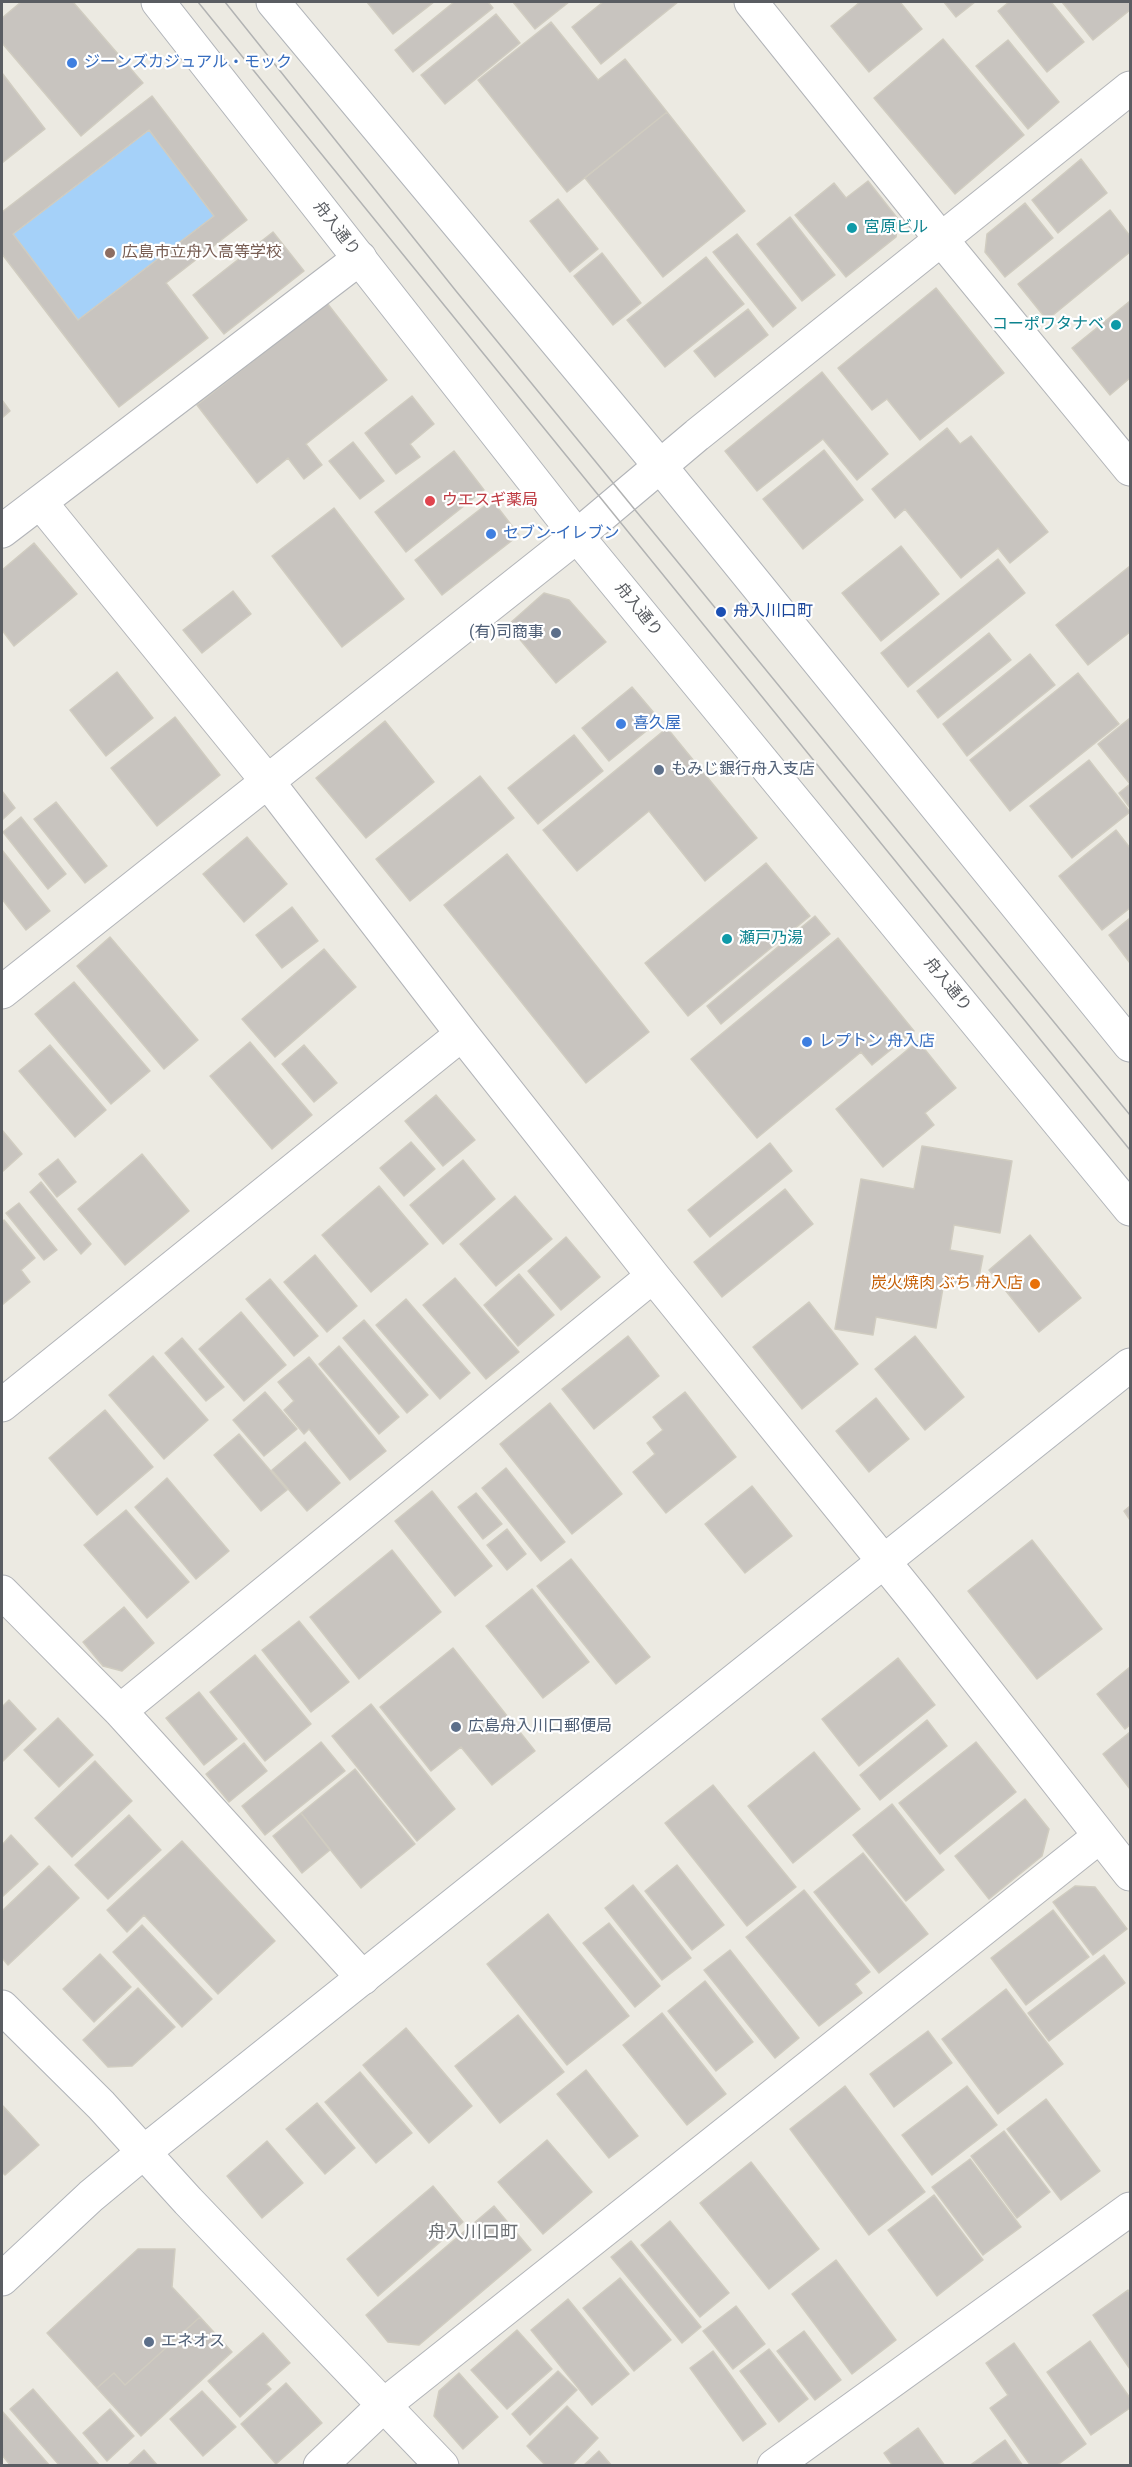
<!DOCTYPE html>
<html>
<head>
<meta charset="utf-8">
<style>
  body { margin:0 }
  #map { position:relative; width:1132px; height:2467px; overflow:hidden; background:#eceae2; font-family:Roboto,sans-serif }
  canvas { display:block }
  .frame { position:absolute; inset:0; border:3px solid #5a5d62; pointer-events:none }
</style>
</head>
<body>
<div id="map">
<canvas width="1132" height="2467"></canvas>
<div class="frame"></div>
</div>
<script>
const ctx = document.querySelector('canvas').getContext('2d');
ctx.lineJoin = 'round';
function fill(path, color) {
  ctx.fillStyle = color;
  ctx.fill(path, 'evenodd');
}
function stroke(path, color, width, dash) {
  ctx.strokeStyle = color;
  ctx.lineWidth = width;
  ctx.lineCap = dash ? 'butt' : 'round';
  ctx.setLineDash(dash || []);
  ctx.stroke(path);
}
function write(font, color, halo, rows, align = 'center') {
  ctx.font = font + ' Roboto,"Noto Sans JP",sans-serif';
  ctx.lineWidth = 4.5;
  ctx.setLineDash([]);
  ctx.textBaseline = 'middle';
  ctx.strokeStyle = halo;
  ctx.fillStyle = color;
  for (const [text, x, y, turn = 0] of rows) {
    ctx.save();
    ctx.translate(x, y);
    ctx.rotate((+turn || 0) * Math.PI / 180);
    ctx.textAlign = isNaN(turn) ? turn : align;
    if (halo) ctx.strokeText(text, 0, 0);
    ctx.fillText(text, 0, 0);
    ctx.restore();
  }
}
fill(new Path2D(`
  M149,130L214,216L78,320L13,234Z`), '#a5d1f9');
const building = new Path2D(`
  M21,2H73L143,83L81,136L2,43V18Z
  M367,2H434L393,34Z
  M454,2H488L493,8L413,72L395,50Z
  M513,2H569L535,29Z
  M603,2H678L601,64L572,27Z
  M860,2H900L922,29L869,72L831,26Z
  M944,2H975L956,17Z
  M1009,2H1051L1084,42L1047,72L998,11Z
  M1062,2H1130V10L1093,40Z
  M496,14L520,43L445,104L421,75Z
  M551,22L598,80L625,59L667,112L567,192L478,80Z
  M943,39L1024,135L955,194L874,98Z
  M1008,40L1059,102L1028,129L976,66Z
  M2,73L45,129L2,163Z
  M152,96L247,220L166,283L208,338L119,407L2,254V212ZM149,130L214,216L78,320L13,234Z
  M667,112L745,211L663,277L585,178Z
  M1081,159L1107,193L1058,233L1032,200Z
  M868,181L898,219L896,237L846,277L795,215L834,183L846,198Z
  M558,199L598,249L570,272L530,221Z
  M1025,203L1053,238L1005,277L985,252L987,234Z
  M1110,210L1130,236V252L1047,320L1018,284Z
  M790,217L835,275L802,301L757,244Z
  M273,232L304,271L224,334L193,295Z
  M737,234L796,308L773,327L713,252Z
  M602,253L641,303L613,325L574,276Z
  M706,257L744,304L665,367L627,320Z
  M936,288L1004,373L920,440L887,399L872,410L838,368Z
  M1130,301V378L1110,395L1072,348Z
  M327,303L387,380L306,444L322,465L304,479L288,458L257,483L197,405Z
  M748,309L768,335L715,377L694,351Z
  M822,372L888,454L857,480L823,439L757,491L725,451Z
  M412,396L434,424L410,444L420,457L396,474L365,433Z
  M2,400L10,411L2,418Z
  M947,428L960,444L971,436L1048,532L1010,563L998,548L961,578L905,509L895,518L872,489Z
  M353,442L384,481L360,499L329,461Z
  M824,450L863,500L803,549L763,499Z
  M454,451L484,490L406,552L375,512Z
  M492,500L519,535L442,595L415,560Z
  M334,508L404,599L342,647L272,556Z
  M34,543L77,594L14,646L2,630V570Z
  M901,546L939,594L881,641L842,593Z
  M998,559L1025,593L908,687L881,653Z
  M1130,566V632L1088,665L1056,625Z
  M233,591L251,614L202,653L183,630Z
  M544,593L569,600L606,642L556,683L508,625Z
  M989,633L1011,660L938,718L917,691Z
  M1030,654L1055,685L967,756L943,724Z
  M117,672L153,718L106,756L70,710Z
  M1078,673L1119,724L1010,811L970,760Z
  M632,687L660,720L609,761L582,728Z
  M175,717L220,775L157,826L111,768Z
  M1130,718V808L1119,793L1130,784L1098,744Z
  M385,721L434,782L366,838L316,778Z
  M667,728L757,838L705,881L649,811L577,871L543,830Z
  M574,735L603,771L538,824L508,788Z
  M1089,760L1130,812L1072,858L1030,806Z
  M480,776L514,818L410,901L376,859Z
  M2,791L15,808L2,820Z
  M56,802L107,866L85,883L34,819Z
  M21,817L66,874L48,889L3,832Z
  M1116,830L1130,848V908L1102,930L1059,876Z
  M247,837L287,884L244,922L203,874Z
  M2,850L50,911L26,930L2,899Z
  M507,854L649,1032L586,1083L444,905Z
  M766,863L810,916L688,1016L645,963Z
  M292,907L318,941L282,968L256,935Z
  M815,916L830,934L721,1024L707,1006Z
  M1130,918V963L1109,935Z
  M110,937L198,1040L164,1069L77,966Z
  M838,938L914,1031L872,1065L861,1052L757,1138L691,1059Z
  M324,949L356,987L275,1057L242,1019Z
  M74,982L150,1071L111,1104L35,1014Z
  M918,1041L956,1088L925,1113L934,1125L883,1167L836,1109Z
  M250,1042L312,1115L272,1149L210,1076Z
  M50,1045L106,1110L75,1137L19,1071Z
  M304,1045L337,1083L314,1102L282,1064Z
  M436,1095L475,1140L443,1166L405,1121Z
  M2,1130L22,1154L2,1172Z
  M411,1142L435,1169L404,1196L380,1168Z
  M770,1143L792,1171L710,1237L688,1210Z
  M922,1146L1012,1161L1000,1233L954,1225L950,1250L983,1256L977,1287L944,1282L936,1328L876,1317L873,1335L835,1329L861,1179L914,1189Z
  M142,1154L189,1211L125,1265L78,1209Z
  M58,1159L76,1182L57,1197L39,1174Z
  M463,1160L495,1199L443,1244L410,1205Z
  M41,1182L91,1244L81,1254L30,1192Z
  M379,1186L428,1244L371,1292L322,1235Z
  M785,1189L813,1224L722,1297L694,1262Z
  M515,1196L552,1239L496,1286L460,1244Z
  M19,1203L57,1250L44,1260L6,1213Z
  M4,1220L35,1258L21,1270L30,1282L2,1305V1222Z
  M1030,1235L1081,1298L1039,1332L989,1270Z
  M566,1237L600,1277L561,1310L528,1271Z
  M315,1255L357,1306L327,1332L284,1282Z
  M519,1274L554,1315L518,1346L484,1305Z
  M455,1278L519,1352L486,1379L423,1305Z
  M270,1279L318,1336L294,1356L246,1299Z
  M406,1299L470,1373L440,1399L376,1325Z
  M809,1302L858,1364L802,1409L753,1347Z
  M241,1312L286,1365L244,1401L199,1349Z
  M364,1320L428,1395L407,1413L343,1338Z
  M628,1336L659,1376L594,1429L562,1389Z
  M915,1336L964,1397L925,1430L875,1369Z
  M182,1338L224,1387L206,1401L165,1353Z
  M339,1346L399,1417L379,1434L319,1364Z
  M153,1356L208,1420L164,1459L109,1395Z
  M309,1357L386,1451L350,1480L309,1429L304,1434L284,1410L294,1401L278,1382Z
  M265,1392L297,1429L264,1456L233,1420Z
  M685,1392L736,1457L666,1513L633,1472L655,1454L647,1443L663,1430L653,1417Z
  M876,1398L909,1439L869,1472L836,1431Z
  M550,1403L622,1494L572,1534L500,1444Z
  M105,1410L153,1467L97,1515L49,1458Z
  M239,1434L287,1490L261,1511L214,1455Z
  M305,1442L340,1483L307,1511L272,1470Z
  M506,1468L565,1542L541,1561L482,1488Z
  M167,1478L229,1551L196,1579L135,1507Z
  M752,1486L792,1536L745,1573L705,1524Z
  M432,1491L492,1566L455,1596L395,1521Z
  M476,1493L502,1524L483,1539L458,1507Z
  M1130,1506V1520L1124,1511Z
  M126,1510L189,1582L147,1618L84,1545Z
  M507,1529L526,1554L507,1570L487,1545Z
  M1032,1540L1102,1629L1037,1679L968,1591Z
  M392,1550L441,1612L359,1679L310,1617Z
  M571,1559L650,1657L616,1684L537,1586Z
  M532,1589L589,1662L543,1698L486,1626Z
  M124,1607L154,1643L122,1671L103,1666L83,1642Z
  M299,1621L349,1682L311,1712L262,1650Z
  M453,1648L535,1751L492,1785L461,1747L431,1771L380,1707Z
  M255,1655L311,1724L265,1761L210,1692Z
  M898,1658L935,1705L859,1766L822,1719Z
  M1130,1667V1725L1125,1729L1097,1694Z
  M199,1692L237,1739L204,1765L166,1718Z
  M9,1700L36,1729L2,1762V1707Z
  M371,1704L455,1809L417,1841L332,1736Z
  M58,1718L93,1755L59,1787L24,1750Z
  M927,1720L947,1746L880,1800L860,1775Z
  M1130,1732V1789L1103,1754Z
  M321,1742L345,1771L265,1835L242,1806Z
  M976,1742L1016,1792L940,1854L899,1803Z
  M244,1743L267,1771L229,1802L206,1774Z
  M814,1752L860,1809L793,1863L748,1806Z
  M95,1761L132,1801L72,1857L35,1818Z
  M355,1769L415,1844L361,1888L301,1813Z
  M713,1785L796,1887L747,1926L665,1823Z
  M1025,1799L1049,1829L1042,1856L989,1899L955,1856Z
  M892,1804L944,1870L906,1901L853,1835Z
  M301,1813L330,1850L302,1873L273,1836Z
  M129,1815L161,1850L108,1899L75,1865Z
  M11,1835L38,1864L2,1897V1845Z
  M182,1841L275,1941L218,1994L144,1915L127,1932L107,1910Z
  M863,1853L928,1934L879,1973L814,1892Z
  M677,1865L724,1925L692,1950L645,1891Z
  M49,1866L79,1898L8,1965L2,1958V1911Z
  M633,1885L691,1958L662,1980L605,1908Z
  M1075,1886L1095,1887L1127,1929L1093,1955L1053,1902Z
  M804,1890L870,1972L855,1984L862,1993L819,2026L746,1937Z
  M1053,1910L1089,1957L1026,2005L991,1958Z
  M548,1914L629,2016L567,2065L487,1964Z
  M609,1923L660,1986L635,2007L583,1943Z
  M142,1925L212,1999L182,2027L113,1952Z
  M730,1950L799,2038L775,2058L704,1970Z
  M100,1954L131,1987L94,2022L63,1989Z
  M1104,1955L1125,1983L1049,2041L1028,2013Z
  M705,1981L753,2042L716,2071L668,2011Z
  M138,1988L175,2027L132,2066L108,2067L83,2040Z
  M1006,1989L1063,2064L998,2114L942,2039Z
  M662,2013L726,2094L687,2125L623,2045Z
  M518,2015L564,2072L500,2123L455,2066Z
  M406,2028L472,2106L429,2143L363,2065Z
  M928,2031L952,2063L894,2107L870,2074Z
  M586,2070L638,2136L609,2158L557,2094Z
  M360,2072L412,2133L376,2163L325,2102Z
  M845,2086L925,2192L869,2235L790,2129Z
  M967,2086L997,2125L932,2175L902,2135Z
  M1046,2099L1100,2171L1061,2200L1007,2129Z
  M317,2103L355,2148L325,2174L286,2129Z
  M3,2106L39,2145L5,2175L2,2172Z
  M1004,2131L1050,2192L1017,2218L971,2156Z
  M547,2140L592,2192L543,2234L498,2182Z
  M267,2141L303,2183L262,2218L227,2176Z
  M970,2159L1021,2227L983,2255L932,2187Z
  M751,2162L819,2249L769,2289L700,2203Z
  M433,2186L463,2222L378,2296L347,2259Z
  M934,2195L983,2260L937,2296L888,2230Z
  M494,2206L531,2250L419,2345L388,2342L366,2315Z
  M670,2221L729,2293L700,2317L641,2245Z
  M631,2241L701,2327L682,2343L611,2257Z
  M138,2249H175L172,2287L200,2317L125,2385L114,2373L97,2388L47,2333Z
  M836,2260L896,2340L852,2374L792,2294Z
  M620,2278L671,2340L634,2371L583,2308Z
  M1128,2290L1130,2294V2369L1093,2315Z
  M568,2299L629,2374L592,2405L531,2330Z
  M736,2306L765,2344L733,2369L703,2331Z
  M200,2317L232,2352L141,2436L97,2388L114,2373L125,2385Z
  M517,2330L552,2369L507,2409L471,2370Z
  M804,2331L841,2380L815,2400L777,2351Z
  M263,2333L290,2363L266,2384L271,2389L240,2417L208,2381Z
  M1090,2341L1130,2398V2408L1091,2435L1047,2372Z
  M1014,2343L1086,2444L1056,2466H1031L990,2408L1008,2395L986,2363Z
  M769,2349L808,2399L779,2422L740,2371Z
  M713,2351L766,2424L743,2441L690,2368Z
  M558,2371L577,2390L530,2435L512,2414Z
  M459,2373L498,2417L463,2449L434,2416L439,2391Z
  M286,2383L322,2423L276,2464L241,2424Z
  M33,2389L100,2466H60L10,2409Z
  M202,2391L236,2427L203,2456L170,2419Z
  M567,2406L598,2438L571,2466H546L527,2446Z
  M110,2409L134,2436L107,2461L83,2433Z
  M2,2411L50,2466H11L2,2455Z
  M918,2428L945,2466H893L884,2453Z
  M1005,2440L1023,2466H969Z
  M144,2450L158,2466H127Z
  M599,2451L612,2466H583Z`);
fill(building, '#c8c4bf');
stroke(building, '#d0ccc0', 1.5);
const street = new Path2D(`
  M751,2L941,239L1130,469
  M40,502L268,782L462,1034L653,1276L919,1605L1130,1874
  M2,531L360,258
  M2,992L577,536L697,435L1130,88
  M2,1405L462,1034
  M2,1592L120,1711L363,1978
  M120,1711L653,1276
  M320,2466L384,2405L1100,1836
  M774,2466L1130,2209`);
const secondary = new Path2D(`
  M158,2L577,536L1130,1209
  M273,2L660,466L1130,1045
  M2,2007L101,2105L188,2201L442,2466
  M2,2279L91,2196L144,2152L1130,1365`);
stroke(street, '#b2b4b8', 35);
stroke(secondary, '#b1b4b9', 35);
stroke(street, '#fff', 33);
stroke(secondary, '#fff', 33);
stroke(new Path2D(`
  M198,2L1130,1150
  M225,2L456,291L1130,1115`), '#b2b3b3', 1.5);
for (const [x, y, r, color] of [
  [72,63,6,"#3f7fe0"],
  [852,228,6,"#0f9aa8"],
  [110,253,6,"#8d6e63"],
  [1116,325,6,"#0f9aa8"],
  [430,501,6,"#e0444e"],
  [491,534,6,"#3f7fe0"],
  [721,612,6,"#1a4fb4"],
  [556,633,6,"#5c6f8a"],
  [621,724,6,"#3f7fe0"],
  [659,770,6,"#5c6f8a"],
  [727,939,6,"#0f9aa8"],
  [807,1042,6,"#3f7fe0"],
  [1035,1284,6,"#e8710a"],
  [456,1727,6,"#5c6f8a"],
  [149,2342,6,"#5c6f8a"]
]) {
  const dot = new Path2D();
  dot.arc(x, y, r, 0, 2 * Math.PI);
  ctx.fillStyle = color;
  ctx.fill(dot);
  stroke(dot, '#fff', 2);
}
write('16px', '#366cbe', '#fff', [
  ["ジーンズカジュアル・モック",84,63],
  ["セブン-イレブン",503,534],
  ["喜久屋",633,724],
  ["レプトン 舟入店",819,1042]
], 'left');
write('16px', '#0d838f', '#fff', [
  ["宮原ビル",864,228],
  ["コーポワタナベ",1104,325,"right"],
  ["瀬戸乃湯",739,939]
], 'left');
write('16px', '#5a5d62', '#fff', [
  ["舟入通り",336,229,52],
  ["舟入通り",638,610,51],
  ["舟入通り",947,985,51]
]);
write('16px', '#785e54', '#fff', [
  ["広島市立舟入高等学校",122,253]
], 'left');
write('16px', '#be3a42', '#fff', [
  ["ウエスギ薬局",442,501]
], 'left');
write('16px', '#164399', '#fff', [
  ["舟入川口町",733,612]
], 'left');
write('16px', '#4e5e75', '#fff', [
  ["(有)司商事",544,633,"right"],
  ["もみじ銀行舟入支店",671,770],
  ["広島舟入川口郵便局",468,1727],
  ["エネオス",161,2342]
], 'left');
write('16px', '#c56008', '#fff', [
  ["炭火焼肉 ぶち 舟入店",1023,1284]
], 'right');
write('18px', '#6b6f73', '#fff', [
  ["舟入川口町",473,2233]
]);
</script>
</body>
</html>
